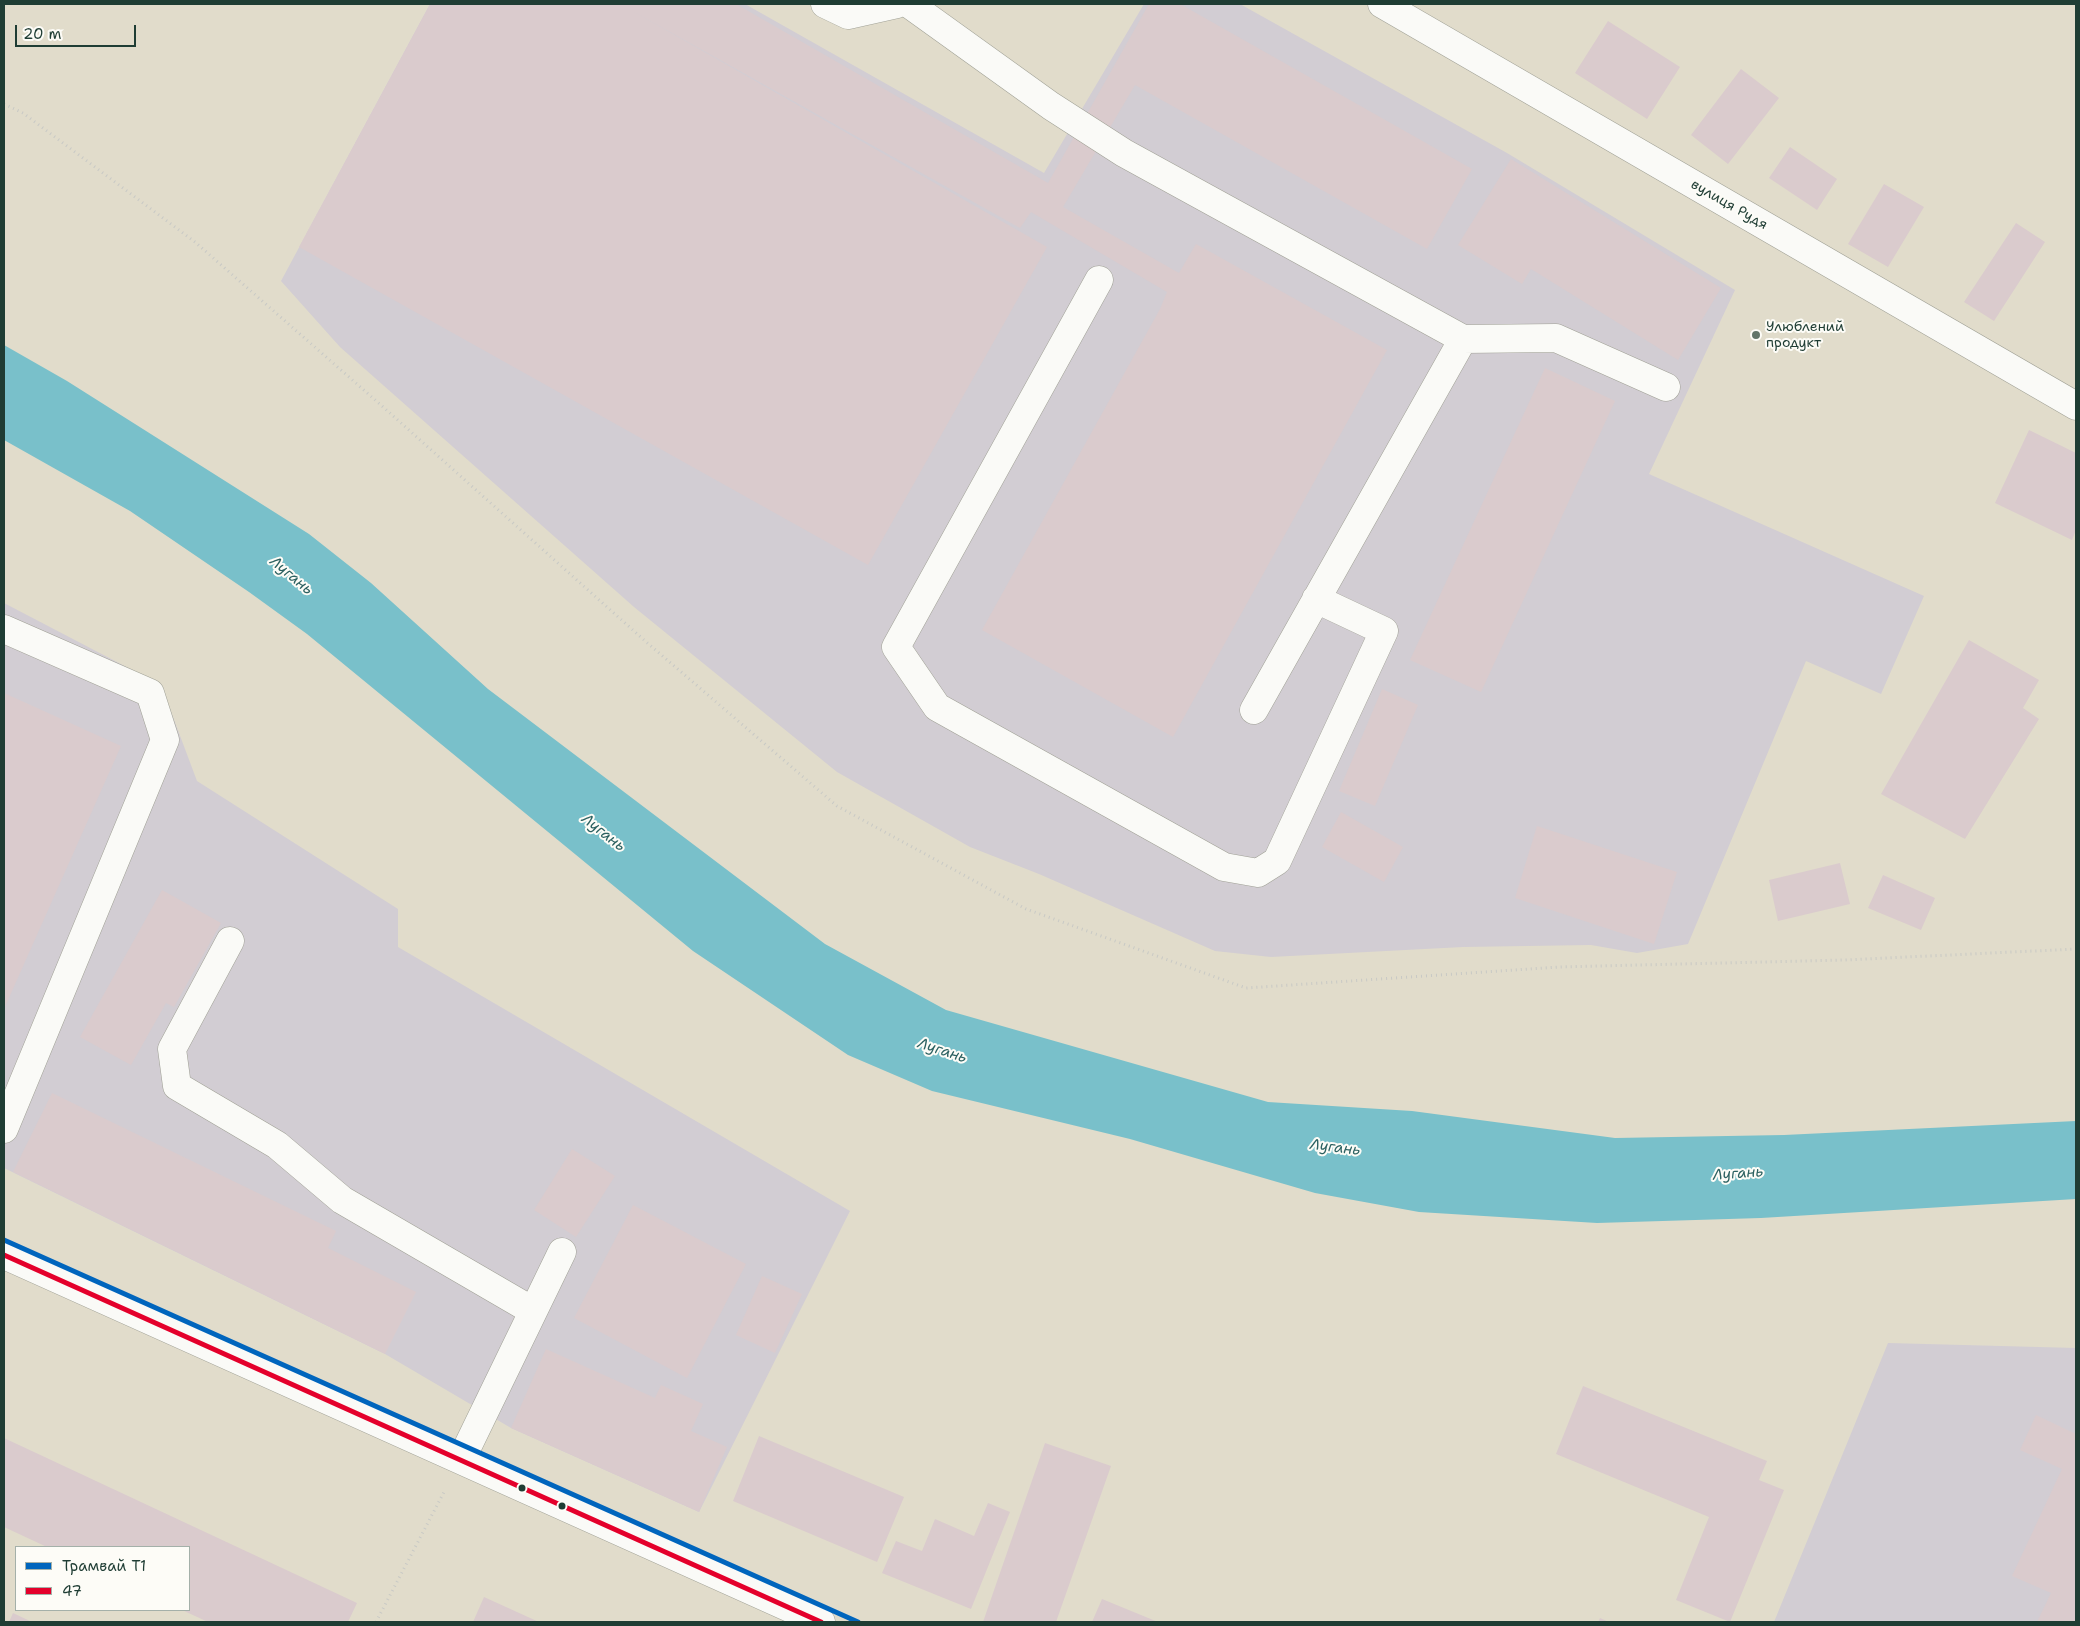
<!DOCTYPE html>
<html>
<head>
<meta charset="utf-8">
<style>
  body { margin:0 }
  #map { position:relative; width:2080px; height:1626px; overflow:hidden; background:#e1dccb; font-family:"Shantell Sans",sans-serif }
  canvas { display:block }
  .frame { position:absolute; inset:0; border:5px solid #1f3d34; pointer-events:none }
  .legend { position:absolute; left:15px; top:1546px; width:175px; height:65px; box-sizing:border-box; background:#fdfcf7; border:1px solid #a4b0a9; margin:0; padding:6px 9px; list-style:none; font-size:15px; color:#1f3d34 }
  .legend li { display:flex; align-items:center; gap:10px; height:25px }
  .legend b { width:25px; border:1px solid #a4b0a9 }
  .scale { position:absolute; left:15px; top:25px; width:121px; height:22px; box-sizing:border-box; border:2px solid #1f3d34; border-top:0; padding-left:6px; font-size:15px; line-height:18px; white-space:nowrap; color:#1f3d34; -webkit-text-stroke:4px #fdfcf7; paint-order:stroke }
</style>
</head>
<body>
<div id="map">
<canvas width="2080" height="1626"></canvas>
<div class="frame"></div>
<ul class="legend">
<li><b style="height:6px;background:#0065bd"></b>Трамвай T1</li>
<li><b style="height:6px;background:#e4002b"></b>47</li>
</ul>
<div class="scale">20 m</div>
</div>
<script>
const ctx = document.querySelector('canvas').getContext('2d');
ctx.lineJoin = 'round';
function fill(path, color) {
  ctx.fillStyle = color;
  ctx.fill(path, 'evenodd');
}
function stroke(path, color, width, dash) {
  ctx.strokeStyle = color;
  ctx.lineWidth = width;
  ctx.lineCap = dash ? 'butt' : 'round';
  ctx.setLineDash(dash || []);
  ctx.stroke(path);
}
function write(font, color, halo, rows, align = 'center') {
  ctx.font = font + ' "Shantell Sans",sans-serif';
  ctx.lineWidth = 4;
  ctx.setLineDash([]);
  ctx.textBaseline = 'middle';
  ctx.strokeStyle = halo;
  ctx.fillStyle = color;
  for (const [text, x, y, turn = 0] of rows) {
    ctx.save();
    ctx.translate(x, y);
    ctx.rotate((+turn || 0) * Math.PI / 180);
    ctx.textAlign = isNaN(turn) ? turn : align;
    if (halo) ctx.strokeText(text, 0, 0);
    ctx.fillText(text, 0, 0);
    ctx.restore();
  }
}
fill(new Path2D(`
  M430,4H745L1044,173L1144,4H1240L1507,153L1735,290L1649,474L1924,596L1881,694L1806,661L1688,944L1637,953L1591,945L1463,947L1271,957L1215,951L1039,874L970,847L837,772L634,607L340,347L281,281Z
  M4,603L161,685L197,781L398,909V947L850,1211L699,1512L511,1428L385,1354L4,1168Z
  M1888,1343L2076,1348V1622H1774Z`), '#d2cdd3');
fill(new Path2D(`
  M4,345L67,381L309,534L371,583L488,689L825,944L946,1010L1268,1102L1412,1111L1615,1138L1784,1135L2076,1121V1199L1761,1218L1597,1223L1419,1212L1315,1193L1130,1139L932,1091L848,1055L693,951L307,634L249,592L130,511L4,440Z`), '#79c0ca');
fill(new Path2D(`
  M430,4H736L1048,183L1149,4H1180L1472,169L1427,249L1135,85L1063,207L1179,273L1196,244L1387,350L1173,737L982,630L1160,309L1167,292L1031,212L1020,228L629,9L1047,247L868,565L299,247Z
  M1608,21L1680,67L1647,119L1575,73Z
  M1741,69L1779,98L1728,164L1691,135Z
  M1790,147L1837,179L1817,210L1769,178Z
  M1511,159L1721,288L1678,360L1531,269L1522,284L1458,245Z
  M1884,184L1924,207L1888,267L1848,244Z
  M2016,223L2045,242L1994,321L1964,302Z
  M1545,368L1615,401L1481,692L1410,660Z
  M2029,430L2076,453V530L2072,540L1995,503Z
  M1969,640L2039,680L2023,708L2039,719L1965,839L1881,794Z
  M1382,689L1418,705L1375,806L1339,791Z
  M4,693L121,746L4,1009Z
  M1341,812L1403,847L1384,882L1322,847Z
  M1537,826L1677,872L1654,944L1515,898Z
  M1840,863L1850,904L1778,921L1769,880Z
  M1883,875L1935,898L1921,930L1868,908Z
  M162,890L221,923L174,1007L166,1003L131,1065L80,1037Z
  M52,1093L336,1231L328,1248L416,1292L385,1354L13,1172Z
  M572,1149L615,1176L576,1237L534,1210Z
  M633,1205L746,1264L687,1378L574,1318Z
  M762,1276L802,1294L775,1353L736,1335Z
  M546,1349L655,1398L661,1385L703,1404L691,1431L727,1447L699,1512L511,1428Z
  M1583,1386L1767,1461L1759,1480L1784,1490L1730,1622L1676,1600L1709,1517L1556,1454Z
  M2036,1415L2076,1434V1622H2037L2051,1593L2012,1576L2062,1469L2020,1450Z
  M759,1436L904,1497L877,1562L733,1501Z
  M4,1438L357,1603L348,1622H208L182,1610H189V1547H47L4,1527Z
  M1045,1443L1111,1466L1056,1622H983Z
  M988,1503L1010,1512L971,1609L882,1573L896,1541L922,1551L935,1519L974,1536Z
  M484,1597L539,1622H473Z
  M1102,1599L1158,1622H1092Z
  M13,1613L32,1622H9Z
  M1600,1618L1609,1622H1598Z`), '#dacbcd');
const minor = new Path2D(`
  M825,4L848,15L897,4
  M909,4L1051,106L1124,153L1463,339L1556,338L1666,387
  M1382,4L2076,406
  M1099,280L896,647L937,707L1224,867L1258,873L1277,861L1384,631L1316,599
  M4,629L150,693L165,740L4,1129
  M1254,710L1463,339
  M230,941L172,1049L177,1086L277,1145L342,1200L533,1311
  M4,1255L821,1622
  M461,1460L562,1252`);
stroke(minor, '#a0a196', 29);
stroke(new Path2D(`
  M4,104L23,113L195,242L382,406L644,640L837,806L1026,909L1246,988L1559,967L1844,960L2076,949
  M376,1622L444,1492`), '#c8c9c5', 3, [1, 4]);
stroke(minor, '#fafaf7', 28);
stroke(new Path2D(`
  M4,1255L821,1622`), '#e4002b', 5);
stroke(new Path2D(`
  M4,1240L858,1622`), '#0065bd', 5);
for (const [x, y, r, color] of [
  [1756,335,5,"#637569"],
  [522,1488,4.5,"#1f3d34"],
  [562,1506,4.5,"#1f3d34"]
]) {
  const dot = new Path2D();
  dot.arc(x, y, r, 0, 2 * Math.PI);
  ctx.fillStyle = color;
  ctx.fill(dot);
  stroke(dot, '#fdfcf7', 2);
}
write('14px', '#1f3d34', '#fdfcf7', [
  ["вулиця Рудя",1729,205,30]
]);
write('14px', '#1f3d34', '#fdfcf7', [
  ["Улюблений",1766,327],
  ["продукт",1766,343]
], 'left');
write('italic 15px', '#2c6161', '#fdfcf7', [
  ["Лугань",291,576,40],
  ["Лугань",603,833,38],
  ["Лугань",942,1051,18],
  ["Лугань",1335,1148,7],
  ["Лугань",1738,1174,-4]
]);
</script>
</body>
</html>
